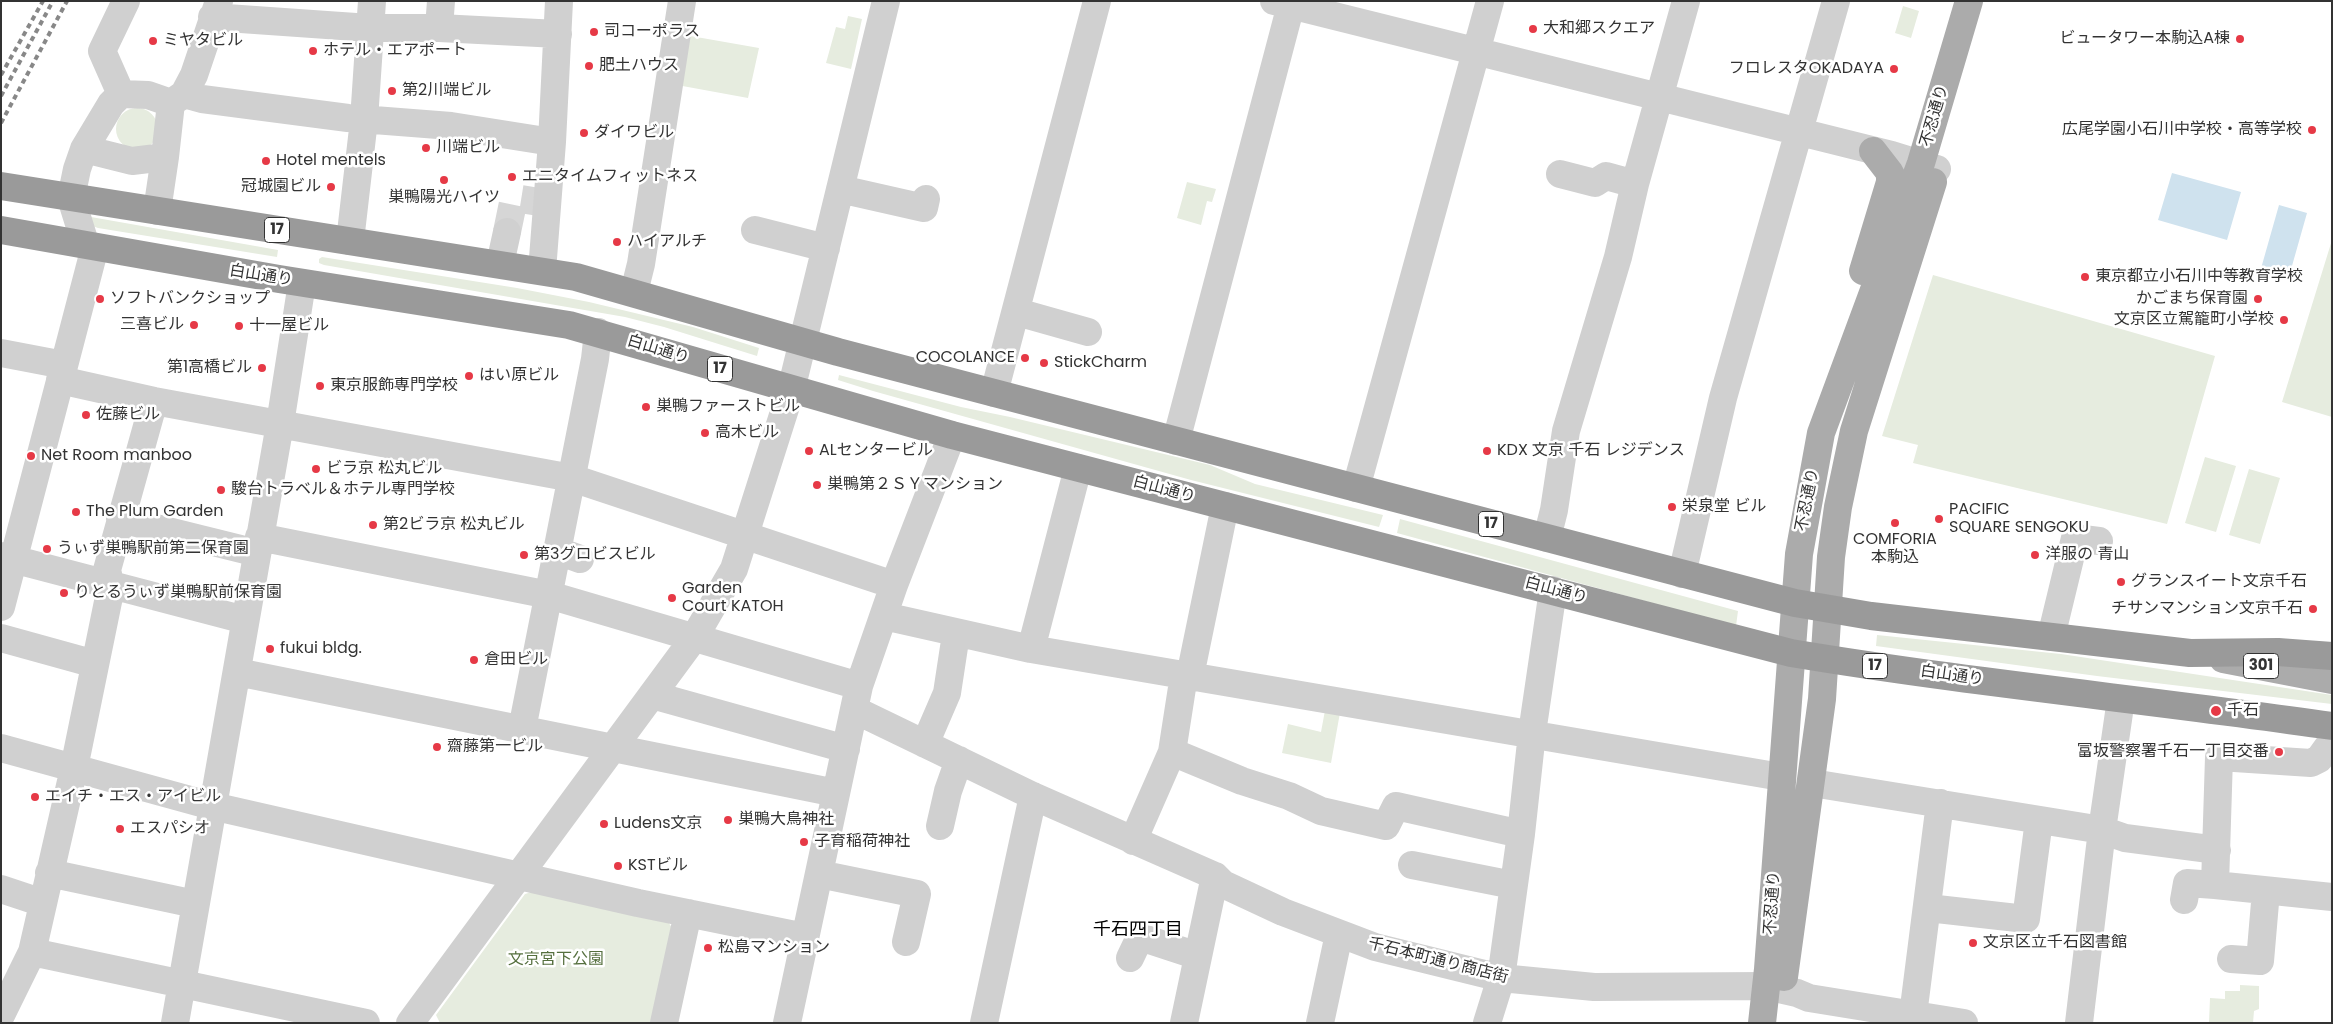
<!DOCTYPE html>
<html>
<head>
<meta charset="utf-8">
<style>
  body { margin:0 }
  #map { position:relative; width:2333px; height:1024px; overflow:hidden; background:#fff; font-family:Poppins,sans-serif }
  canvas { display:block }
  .frame { position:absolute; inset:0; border:2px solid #333; pointer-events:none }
</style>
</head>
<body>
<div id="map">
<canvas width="2333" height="1024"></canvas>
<div class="frame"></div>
</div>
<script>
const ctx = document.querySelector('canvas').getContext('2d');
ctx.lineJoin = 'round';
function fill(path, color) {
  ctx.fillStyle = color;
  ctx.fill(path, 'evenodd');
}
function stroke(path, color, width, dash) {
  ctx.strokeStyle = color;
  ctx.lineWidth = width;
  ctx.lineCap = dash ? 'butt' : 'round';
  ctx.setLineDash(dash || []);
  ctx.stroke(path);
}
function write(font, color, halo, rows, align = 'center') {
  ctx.font = font + ' Poppins,"Noto Sans JP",sans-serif';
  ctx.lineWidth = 5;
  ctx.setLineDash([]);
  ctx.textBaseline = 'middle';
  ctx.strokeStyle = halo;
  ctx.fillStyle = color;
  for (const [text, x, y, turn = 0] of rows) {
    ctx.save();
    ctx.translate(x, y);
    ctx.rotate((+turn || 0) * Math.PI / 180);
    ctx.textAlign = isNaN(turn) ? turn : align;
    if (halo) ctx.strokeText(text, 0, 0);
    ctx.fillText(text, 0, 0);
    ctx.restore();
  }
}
fill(new Path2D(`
  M1903,6L1919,11L1911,38L1895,33Z
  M848,16L862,19L851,69L826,63L836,27L845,29Z
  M685,35L759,48L748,98L677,85Z
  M116 129a21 21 0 1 1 42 0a21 21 0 1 1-42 0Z
  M1187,182L1216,189L1212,202L1207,201L1201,225L1177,218Z
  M91,217L278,250L277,257L98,228L87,224Z
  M2332,240V417L2282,402Z
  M322,257L517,288L589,302L693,327L759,348L757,356L664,327L625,317L324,265L319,263V259Z
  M1933,275L2215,356L2167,524L1913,463L1918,445L1882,436Z
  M839,375L961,407L1010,417L1210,465L1255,484L1383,515L1379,527L1191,480L873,391L838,380Z
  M2205,457L2236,466L2216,532L2185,523Z
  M2249,469L2280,478L2260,544L2229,535Z
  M1400,519L1738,611L1736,626L1397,533Z
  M1877,635L2061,654L2332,695V704L2097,676L1876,646Z
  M1326,705L1341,707L1331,763L1282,753L1288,724L1321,732Z
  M535,891L666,918L673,930L654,1023H440L436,1015L525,894Z
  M2240,985L2259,986V1009L2254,1011L2253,1023H2209L2210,998L2225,999V991H2240Z`), '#e6ecdf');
fill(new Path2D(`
  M2172,173L2241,192L2227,240L2158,220Z
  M2279,205L2307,213L2288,280L2260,272Z`), '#cfe2ee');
stroke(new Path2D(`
  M507,232L514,198L539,202`), '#d6d6d6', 28, [28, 14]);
stroke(new Path2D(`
  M1274,1L1892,155L1937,169
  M212,17L370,28H439L558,34
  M439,28L441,1
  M121,94L102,51L126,1
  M184,94L202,99L348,118L451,126L552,142
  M171,103L165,157L132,161L84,149L111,104L121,94L148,95L171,103L184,94L194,75L219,1
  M84,149L77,169L71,198L86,246
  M1560,174L1595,183L1606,176L1635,184
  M840,189L924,208L926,199
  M157,211L165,157
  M755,230L826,248
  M350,241L364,120L372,1
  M500,264L507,232
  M542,271L552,142L559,1
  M634,292L641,264L682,1
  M1017,312L1088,332
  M1,353L64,365
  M60,380L154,401L572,478L894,585
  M994,393L1097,1
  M1176,441L1292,1
  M1356,488L1490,1
  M120,519L257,553
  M259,537L549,595L859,686
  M1547,538L1554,510L1566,431L1618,257L1635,184L1686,1
  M558,551L580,559
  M1,556L245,620
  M1682,574L1723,398L1836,1
  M1,607L95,247
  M884,616L1031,649L1781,777
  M2051,637L2075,538L2099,541
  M1,638L95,664
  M1031,649L1078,468
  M237,672L836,793
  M1190,676L1225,506
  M652,695L846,749
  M855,710L1033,796L1215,876L1223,884L1283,912L1375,947L1501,978L1594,987L1766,986L1797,993L1809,998L1964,1023
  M522,729L595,359L598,332
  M2332,741L2319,759L2311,763L2219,757L2215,885L2332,897
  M925,744L947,693L956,634
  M1,748L212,806L638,903L805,937
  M1172,752L1242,781L1289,796L1321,811L1386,826L1396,806L1521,834
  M1812,783L2102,830L2125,838L2217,850
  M940,826L948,791L959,760
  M1133,841L1172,752L1184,675
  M1412,865L1513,885
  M49,873L195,904
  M819,874L917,894L906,942
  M1,889L43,903
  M2184,900L2187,883L2215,885
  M1928,908L2026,919L2039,820
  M32,952L366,1023
  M1130,958L1140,937L1198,956
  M2231,959L2260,961L2266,891
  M1,1015L32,952L74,768L111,587L107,570L154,401
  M1913,1015L1940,803
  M175,1023L280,424L302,283
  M410,1023L694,638L734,569L791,390L886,1
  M664,1023L688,913
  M787,1023L859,686L894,585L952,435
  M984,1023L1033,796
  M1184,1023L1215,876
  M1320,1023L1339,934
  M1487,1023L1501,978L1521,834L1532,733L1553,590
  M2079,1023L2102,830L2121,699`), '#d0d0d0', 28);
stroke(new Path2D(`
  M1863,271L1890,182V173L1873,151
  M2223,659L2332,680
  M1784,977L1822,699L1831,557L1838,507L1854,431L1933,182
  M1762,1023L1768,969L1799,554L1821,433L1921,163L1969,1`), '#ababab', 28);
stroke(new Path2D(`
  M1,186L576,277L838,352L1795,603L1871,616L2190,653L2278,652L2332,656
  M1,230L279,279L569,325L952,435L1791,653C1971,683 2152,700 2332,726`), '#9a9a9a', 28);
stroke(new Path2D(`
  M1,75L43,1
  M1,96L53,1
  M1,123L67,1`), '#888', 4, [5, 4]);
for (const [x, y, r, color] of [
  [1533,29,5,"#e63946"],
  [594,32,5,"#e63946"],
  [2240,39,5,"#e63946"],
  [153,41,5,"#e63946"],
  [313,51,5,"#e63946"],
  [589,66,5,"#e63946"],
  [1894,69,5,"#e63946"],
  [392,91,5,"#e63946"],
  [2312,130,5,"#e63946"],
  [584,133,5,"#e63946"],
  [426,148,5,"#e63946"],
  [266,161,5,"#e63946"],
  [512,177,5,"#e63946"],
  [444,180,5,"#e63946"],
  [331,187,5,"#e63946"],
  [617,242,5,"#e63946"],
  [2085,277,5,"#e63946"],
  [100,299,5,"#e63946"],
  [2258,299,5,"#e63946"],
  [2284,320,5,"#e63946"],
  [194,325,5,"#e63946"],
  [239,326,5,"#e63946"],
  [1025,358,5,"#e63946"],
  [1044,363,5,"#e63946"],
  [262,368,5,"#e63946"],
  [469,376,5,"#e63946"],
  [320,386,5,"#e63946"],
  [646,407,5,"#e63946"],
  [86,415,5,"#e63946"],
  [705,433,5,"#e63946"],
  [809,451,5,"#e63946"],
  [1487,451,5,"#e63946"],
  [31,456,5,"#e63946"],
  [316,469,5,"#e63946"],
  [817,485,5,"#e63946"],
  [221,490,5,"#e63946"],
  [1672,507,5,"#e63946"],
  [76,512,5,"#e63946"],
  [1939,519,5,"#e63946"],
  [1895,523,5,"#e63946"],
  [373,525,5,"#e63946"],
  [47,549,5,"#e63946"],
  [524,555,5,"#e63946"],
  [2035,555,5,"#e63946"],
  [2121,582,5,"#e63946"],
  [64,593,5,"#e63946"],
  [672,598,5,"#e63946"],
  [2313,609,5,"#e63946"],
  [270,649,5,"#e63946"],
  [474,660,5,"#e63946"],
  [2216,711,6,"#e63946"],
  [437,747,5,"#e63946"],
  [2279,752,5,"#e63946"],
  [35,797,5,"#e63946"],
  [728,820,5,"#e63946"],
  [604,824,5,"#e63946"],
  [120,829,5,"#e63946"],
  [804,842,5,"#e63946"],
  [618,866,5,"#e63946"],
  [1973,943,5,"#e63946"],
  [708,948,5,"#e63946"]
]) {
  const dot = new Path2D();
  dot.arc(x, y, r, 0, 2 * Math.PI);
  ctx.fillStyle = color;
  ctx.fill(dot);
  stroke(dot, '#fff', 2);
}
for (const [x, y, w] of [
  [277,230,25],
  [720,369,25],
  [1491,524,25],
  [1875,666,25],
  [2261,666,35]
]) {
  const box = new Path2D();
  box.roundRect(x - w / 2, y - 12.5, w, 25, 4);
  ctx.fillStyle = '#fff';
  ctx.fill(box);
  stroke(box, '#333', 1);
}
write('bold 15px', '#333', null, [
  ["17",277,230],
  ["17",720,369],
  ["17",1491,524],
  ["17",1875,666],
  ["301",2261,666]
]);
write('16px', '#333', '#fff', [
  ["大和郷スクエア",1543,29],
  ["司コーポラス",604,32],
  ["ビュータワー本駒込A棟",2230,39,"right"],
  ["ミヤタビル",163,41],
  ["ホテル・エアポート",323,51],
  ["肥土ハウス",599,66],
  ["フロレスタOKADAYA",1884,69,"right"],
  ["第2川端ビル",402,91],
  ["広尾学園小石川中学校・高等学校",2302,130,"right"],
  ["ダイワビル",594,133],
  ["川端ビル",436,148],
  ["Hotel mentels",276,161],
  ["エニタイムフィットネス",522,177],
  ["冠城園ビル",321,187,"right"],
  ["巣鴨陽光ハイツ",444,198,"center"],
  ["ハイアルチ",627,242],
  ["東京都立小石川中等教育学校",2095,277],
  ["ソフトバンクショップ",110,299],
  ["かごまち保育園",2248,299,"right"],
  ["文京区立駕籠町小学校",2274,320,"right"],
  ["三喜ビル",184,325,"right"],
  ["十一屋ビル",249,326],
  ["COCOLANCE",1015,358,"right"],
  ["StickCharm",1054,363],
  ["第1高橋ビル",252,368,"right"],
  ["はい原ビル",479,376],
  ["東京服飾専門学校",330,386],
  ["巣鴨ファーストビル",656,407],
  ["佐藤ビル",96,415],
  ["高木ビル",715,433],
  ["ALセンタービル",819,451],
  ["KDX 文京 千石 レジデンス",1497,451],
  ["Net Room manboo",41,456],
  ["ビラ京 松丸ビル",326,469],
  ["巣鴨第２ＳＹマンション",827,485],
  ["駿台トラベル＆ホテル専門学校",231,490],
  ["栄泉堂 ビル",1682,507],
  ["PACIFIC",1949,510],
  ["SQUARE SENGOKU",1949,528],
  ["The Plum Garden",86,512],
  ["第2ビラ京 松丸ビル",383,525],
  ["COMFORIA",1895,540,"center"],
  ["本駒込",1895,558,"center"],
  ["うぃず巣鴨駅前第二保育園",57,549],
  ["第3グロビスビル",534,555],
  ["洋服の 青山",2045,555],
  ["グランスイート文京千石",2131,582],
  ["Garden",682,589],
  ["Court KATOH",682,607],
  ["りとるうぃず巣鴨駅前保育園",74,593],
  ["チサンマンション文京千石",2303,609,"right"],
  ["fukui bldg.",280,649],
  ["倉田ビル",484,660],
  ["千石",2227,711],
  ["齋藤第一ビル",447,747],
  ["富坂警察署千石一丁目交番",2269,752,"right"],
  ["エイチ・エス・アイビル",45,797],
  ["巣鴨大鳥神社",738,820],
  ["Ludens文京",614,824],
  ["エスパシオ",130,829],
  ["子育稲荷神社",814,842],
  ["KSTビル",628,866],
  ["文京区立千石図書館",1983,943],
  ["松島マンション",718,948]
], 'left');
write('16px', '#333', '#fff', [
  ["不忍通り",1935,116,-74],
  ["白山通り",261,276,9],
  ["白山通り",658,350,17],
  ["白山通り",1164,490,15],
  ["不忍通り",1808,500,-79],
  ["白山通り",1556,591,15],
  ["白山通り",1952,676,8],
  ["不忍通り",1773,903,-86],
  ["千石本町通り商店街",1438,961,14]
]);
write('16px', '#56703f', '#fff', [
  ["文京宮下公園",556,960]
]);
write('18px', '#000', '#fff', [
  ["千石四丁目",1138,930]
]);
</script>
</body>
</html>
